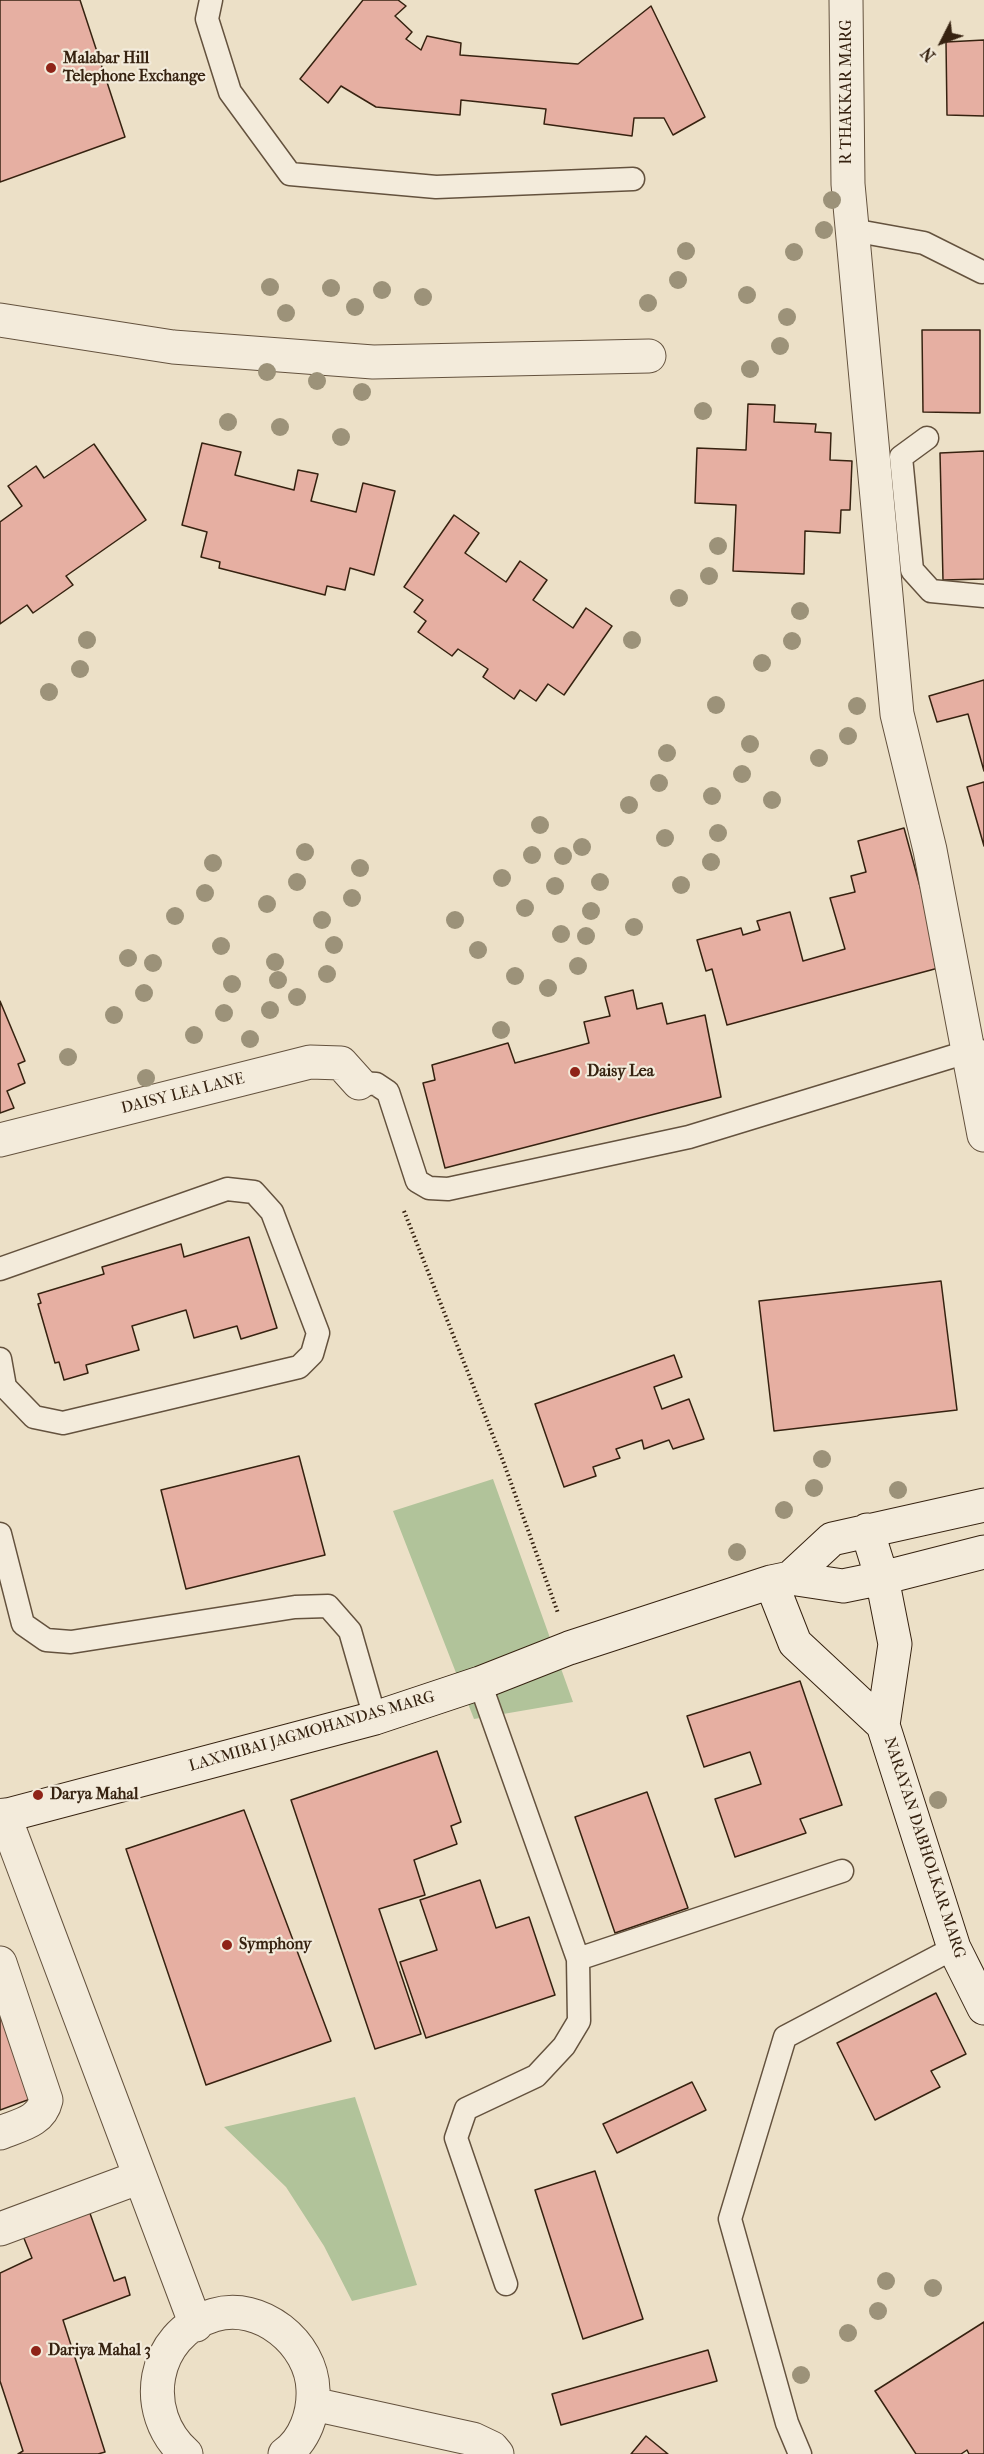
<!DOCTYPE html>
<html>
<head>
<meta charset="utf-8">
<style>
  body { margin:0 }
  #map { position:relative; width:984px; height:2454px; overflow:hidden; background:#ece0c7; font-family:"IM FELL French Canon",serif }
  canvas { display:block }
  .north { position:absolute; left:912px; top:12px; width:60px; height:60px; -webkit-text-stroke:4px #f3ebdb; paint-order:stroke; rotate:228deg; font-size:16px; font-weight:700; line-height:24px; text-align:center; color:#362210 }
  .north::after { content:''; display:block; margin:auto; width:21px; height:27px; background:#362210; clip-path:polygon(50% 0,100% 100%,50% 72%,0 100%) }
</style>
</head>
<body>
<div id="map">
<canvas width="984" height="2454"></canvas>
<div class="north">N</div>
</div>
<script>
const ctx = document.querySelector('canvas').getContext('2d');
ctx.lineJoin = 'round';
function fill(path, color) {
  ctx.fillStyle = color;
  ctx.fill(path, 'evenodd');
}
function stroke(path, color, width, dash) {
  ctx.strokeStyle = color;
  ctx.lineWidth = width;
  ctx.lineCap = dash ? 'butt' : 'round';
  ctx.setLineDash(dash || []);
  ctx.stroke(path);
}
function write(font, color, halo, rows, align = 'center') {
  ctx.font = font + ' "IM FELL French Canon",serif';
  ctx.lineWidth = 4.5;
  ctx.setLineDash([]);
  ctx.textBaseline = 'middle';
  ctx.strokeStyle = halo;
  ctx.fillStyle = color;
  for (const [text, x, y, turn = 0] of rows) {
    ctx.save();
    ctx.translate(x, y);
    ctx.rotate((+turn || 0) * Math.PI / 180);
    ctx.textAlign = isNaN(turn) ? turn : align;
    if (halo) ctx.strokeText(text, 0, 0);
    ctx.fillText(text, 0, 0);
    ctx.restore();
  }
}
fill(new Path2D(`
  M493,1479L573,1702L474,1719L393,1511Z
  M355,2097L417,2285L352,2301L324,2246L286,2187L224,2127Z`), '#b1c39a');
const building = new Path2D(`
  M0,0H80L125,137L0,182Z
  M363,0H398L406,6L395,16L412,32L406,39L421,50L427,36L461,43L460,55L578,64L651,6L705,117L673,135L664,118H634L632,136L544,124L546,109L461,100L460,115L376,107L341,86L328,103L300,79Z
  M984,40V116L947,115L946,42Z
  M922,330H980V413L923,412Z
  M748,404L775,405L774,422L816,424L815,432L831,433L830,460L852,461L850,510H841L840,533L805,531L804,574L733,571L736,505L695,503L697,448L746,450Z
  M202,443L241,452L235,475L294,490L298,470L318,474L311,501L356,512L363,483L395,491L374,575L350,568L345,590L327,586L325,595L219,568L220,562L201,557L207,532L182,525Z
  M94,444L146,520L66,576L73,585L33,613L27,605L0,624V522L22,506L8,486L36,466L44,478Z
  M984,451V579L943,580L940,453Z
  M454,515L479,533L465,553L506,582L520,561L547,580L533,600L573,628L586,608L612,626L564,695L548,684L536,701L520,690L514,699L483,677L488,669L458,649L452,656L418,632L426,621L414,612L423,600L404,587Z
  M984,680V771L968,714L937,722L929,696Z
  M984,782V846L967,787Z
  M904,828L942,967L727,1025L712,969L706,971L697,940L741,928L743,935L760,930L757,921L790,912L803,961L845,949L830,898L855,892L851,876L866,872L858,841Z
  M633,990L637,1009L662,1003L667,1024L705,1015L721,1097L445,1168L423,1083L435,1080L432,1065L508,1043L515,1063L589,1043L584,1022L610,1016L605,997Z
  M0,1001L25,1061L18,1064L25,1083L7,1091L14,1108L0,1113Z
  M249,1237L277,1328L241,1339L237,1326L194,1338L186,1310L132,1326L139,1350L86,1365L88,1373L64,1380L59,1362L55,1363L38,1304L41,1303L38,1294L104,1274L102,1267L181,1244L184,1257Z
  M941,1281L957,1410L774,1431L759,1301Z
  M674,1355L682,1377L654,1387L662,1409L689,1399L704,1439L673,1449L669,1440L644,1449L642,1440L616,1449L620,1458L593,1467L596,1476L564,1487L535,1404Z
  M299,1456L325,1555L186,1589L161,1490Z
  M800,1681L842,1805L800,1819L806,1833L735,1857L715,1799L761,1784L750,1752L704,1767L687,1716Z
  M437,1751L461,1822L451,1826L457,1844L414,1860L425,1895L379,1909L421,2034L375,2049L291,1800Z
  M647,1792L688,1908L615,1933L575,1817Z
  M244,1810L331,2041L206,2085L126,1849Z
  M480,1880L496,1928L529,1917L555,1995L426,2038L400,1962L437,1950L420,1900Z
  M936,1993L966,2054L931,2071L940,2087L875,2120L837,2043Z
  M0,2010L33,2098L0,2110Z
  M692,2082L706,2110L617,2153L603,2124Z
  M595,2171L643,2319L583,2339L535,2190Z
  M87,2205L114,2281L125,2277L130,2295L63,2320L105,2452L98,2454H18L23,2451L0,2381V2273L32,2258L21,2231Z
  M984,2322V2454H969L967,2450L961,2454H916L875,2391Z
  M708,2350L717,2381L561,2425L552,2394Z
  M646,2436L668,2454H631Z`);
fill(building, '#e6afa2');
stroke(building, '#362210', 1.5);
const lane = new Path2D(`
  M211,0L207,19L230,92L290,174L436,187L633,179
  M852,230L924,243L982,272
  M927,438L901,457L912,570L931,591L984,596
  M359,1083L376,1084L388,1092L417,1181L429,1188L448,1189L689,1137L967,1052L981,1051
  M0,1269L227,1189L254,1192L272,1212L318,1333L312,1354L299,1367L63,1423L34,1417L5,1387L0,1359
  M0,1534L23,1624L46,1640L71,1642L295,1607L328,1606L350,1631L375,1718
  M480,1683L578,1959L579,2021L564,2046L536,2076L466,2109L456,2138L506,2284
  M578,1959L842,1871
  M800,2454L787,2423L730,2219L785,2037L954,1948`);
const street = new Path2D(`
  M846,0L848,184L897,714L930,850L984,1135
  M0,320L173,347L373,362L649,356
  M0,1140L310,1062L341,1063L359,1083
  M4,1815L196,2325
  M0,1963L46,2100C41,2122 19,2125 0,2133
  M0,2229L140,2177
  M313,2404L473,2439L492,2448L497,2454
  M186,2454C139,2413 151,2334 214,2315C260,2301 312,2343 313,2390C314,2413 305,2440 285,2454`);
const secondary = new Path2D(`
  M867,1530L882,1578L895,1644L883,1725
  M790,1578L832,1539L984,1505
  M771,1582L795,1643L883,1725L954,1948L984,2008
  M0,1817L375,1718L480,1683L569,1648L771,1582L790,1578L843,1586L882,1578L984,1552`);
stroke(lane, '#64523e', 25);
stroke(street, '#64523e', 35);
stroke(secondary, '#362210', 35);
stroke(new Path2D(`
  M404,1211L503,1461L558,1613`), '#362210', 4, [1.5, 3]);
stroke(lane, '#f3ebdb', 22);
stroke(street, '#f3ebdb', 33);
stroke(secondary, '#f3ebdb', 33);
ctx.fillStyle = '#9c9279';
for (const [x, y] of [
  [832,200],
  [824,230],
  [686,251],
  [794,252],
  [678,280],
  [270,287],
  [331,288],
  [382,290],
  [747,295],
  [423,297],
  [648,303],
  [355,307],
  [286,313],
  [787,317],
  [780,346],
  [750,369],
  [267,372],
  [317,381],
  [362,392],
  [703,411],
  [228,422],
  [280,427],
  [341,437],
  [718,546],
  [709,576],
  [679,598],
  [800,611],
  [87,640],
  [632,640],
  [792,641],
  [762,663],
  [80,669],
  [49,692],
  [716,705],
  [857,706],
  [848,736],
  [750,744],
  [667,753],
  [819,758],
  [742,774],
  [659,783],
  [712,796],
  [772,800],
  [629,805],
  [540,825],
  [718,833],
  [665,838],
  [582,847],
  [305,852],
  [532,855],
  [563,856],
  [711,862],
  [213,863],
  [360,868],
  [502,878],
  [297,882],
  [600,882],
  [681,885],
  [555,886],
  [205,893],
  [352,898],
  [267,904],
  [525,908],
  [591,911],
  [175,916],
  [322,920],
  [455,920],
  [634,927],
  [561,934],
  [586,936],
  [334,945],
  [221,946],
  [478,950],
  [128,958],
  [275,962],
  [153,963],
  [578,966],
  [327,974],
  [515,976],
  [278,980],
  [232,984],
  [548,988],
  [144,993],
  [297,997],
  [270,1010],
  [224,1013],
  [114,1015],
  [501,1030],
  [194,1035],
  [250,1039],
  [68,1057],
  [146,1078],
  [822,1459],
  [814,1488],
  [898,1490],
  [784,1510],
  [737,1552],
  [938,1800],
  [886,2281],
  [933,2288],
  [878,2311],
  [848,2333],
  [801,2375]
]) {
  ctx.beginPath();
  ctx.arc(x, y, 9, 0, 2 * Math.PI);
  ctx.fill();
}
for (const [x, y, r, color] of [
  [51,68,6,"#8f2418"],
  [575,1072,6,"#8f2418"],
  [38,1795,6,"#8f2418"],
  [227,1945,6,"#8f2418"],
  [36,2351,6,"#8f2418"]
]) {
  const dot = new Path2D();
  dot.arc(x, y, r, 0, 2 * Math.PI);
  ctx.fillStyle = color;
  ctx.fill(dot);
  stroke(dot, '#f3ebdb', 2);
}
write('bold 16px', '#362210', '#f3ebdb', [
  ["Malabar Hill",63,59],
  ["Telephone Exchange",63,77],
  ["Daisy Lea",587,1072],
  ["Darya Mahal",50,1795],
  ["Symphony",239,1945],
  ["Dariya Mahal 3",48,2351]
], 'left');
write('16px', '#362210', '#f3ebdb', [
  ["R THAKKAR MARG",847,92,-90],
  ["DAISY LEA LANE",183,1094,-14],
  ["LAXMIBAI JAGMOHANDAS MARG",312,1732,-16],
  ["NARAYAN DABHOLKAR MARG",924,1848,72]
]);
</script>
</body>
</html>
